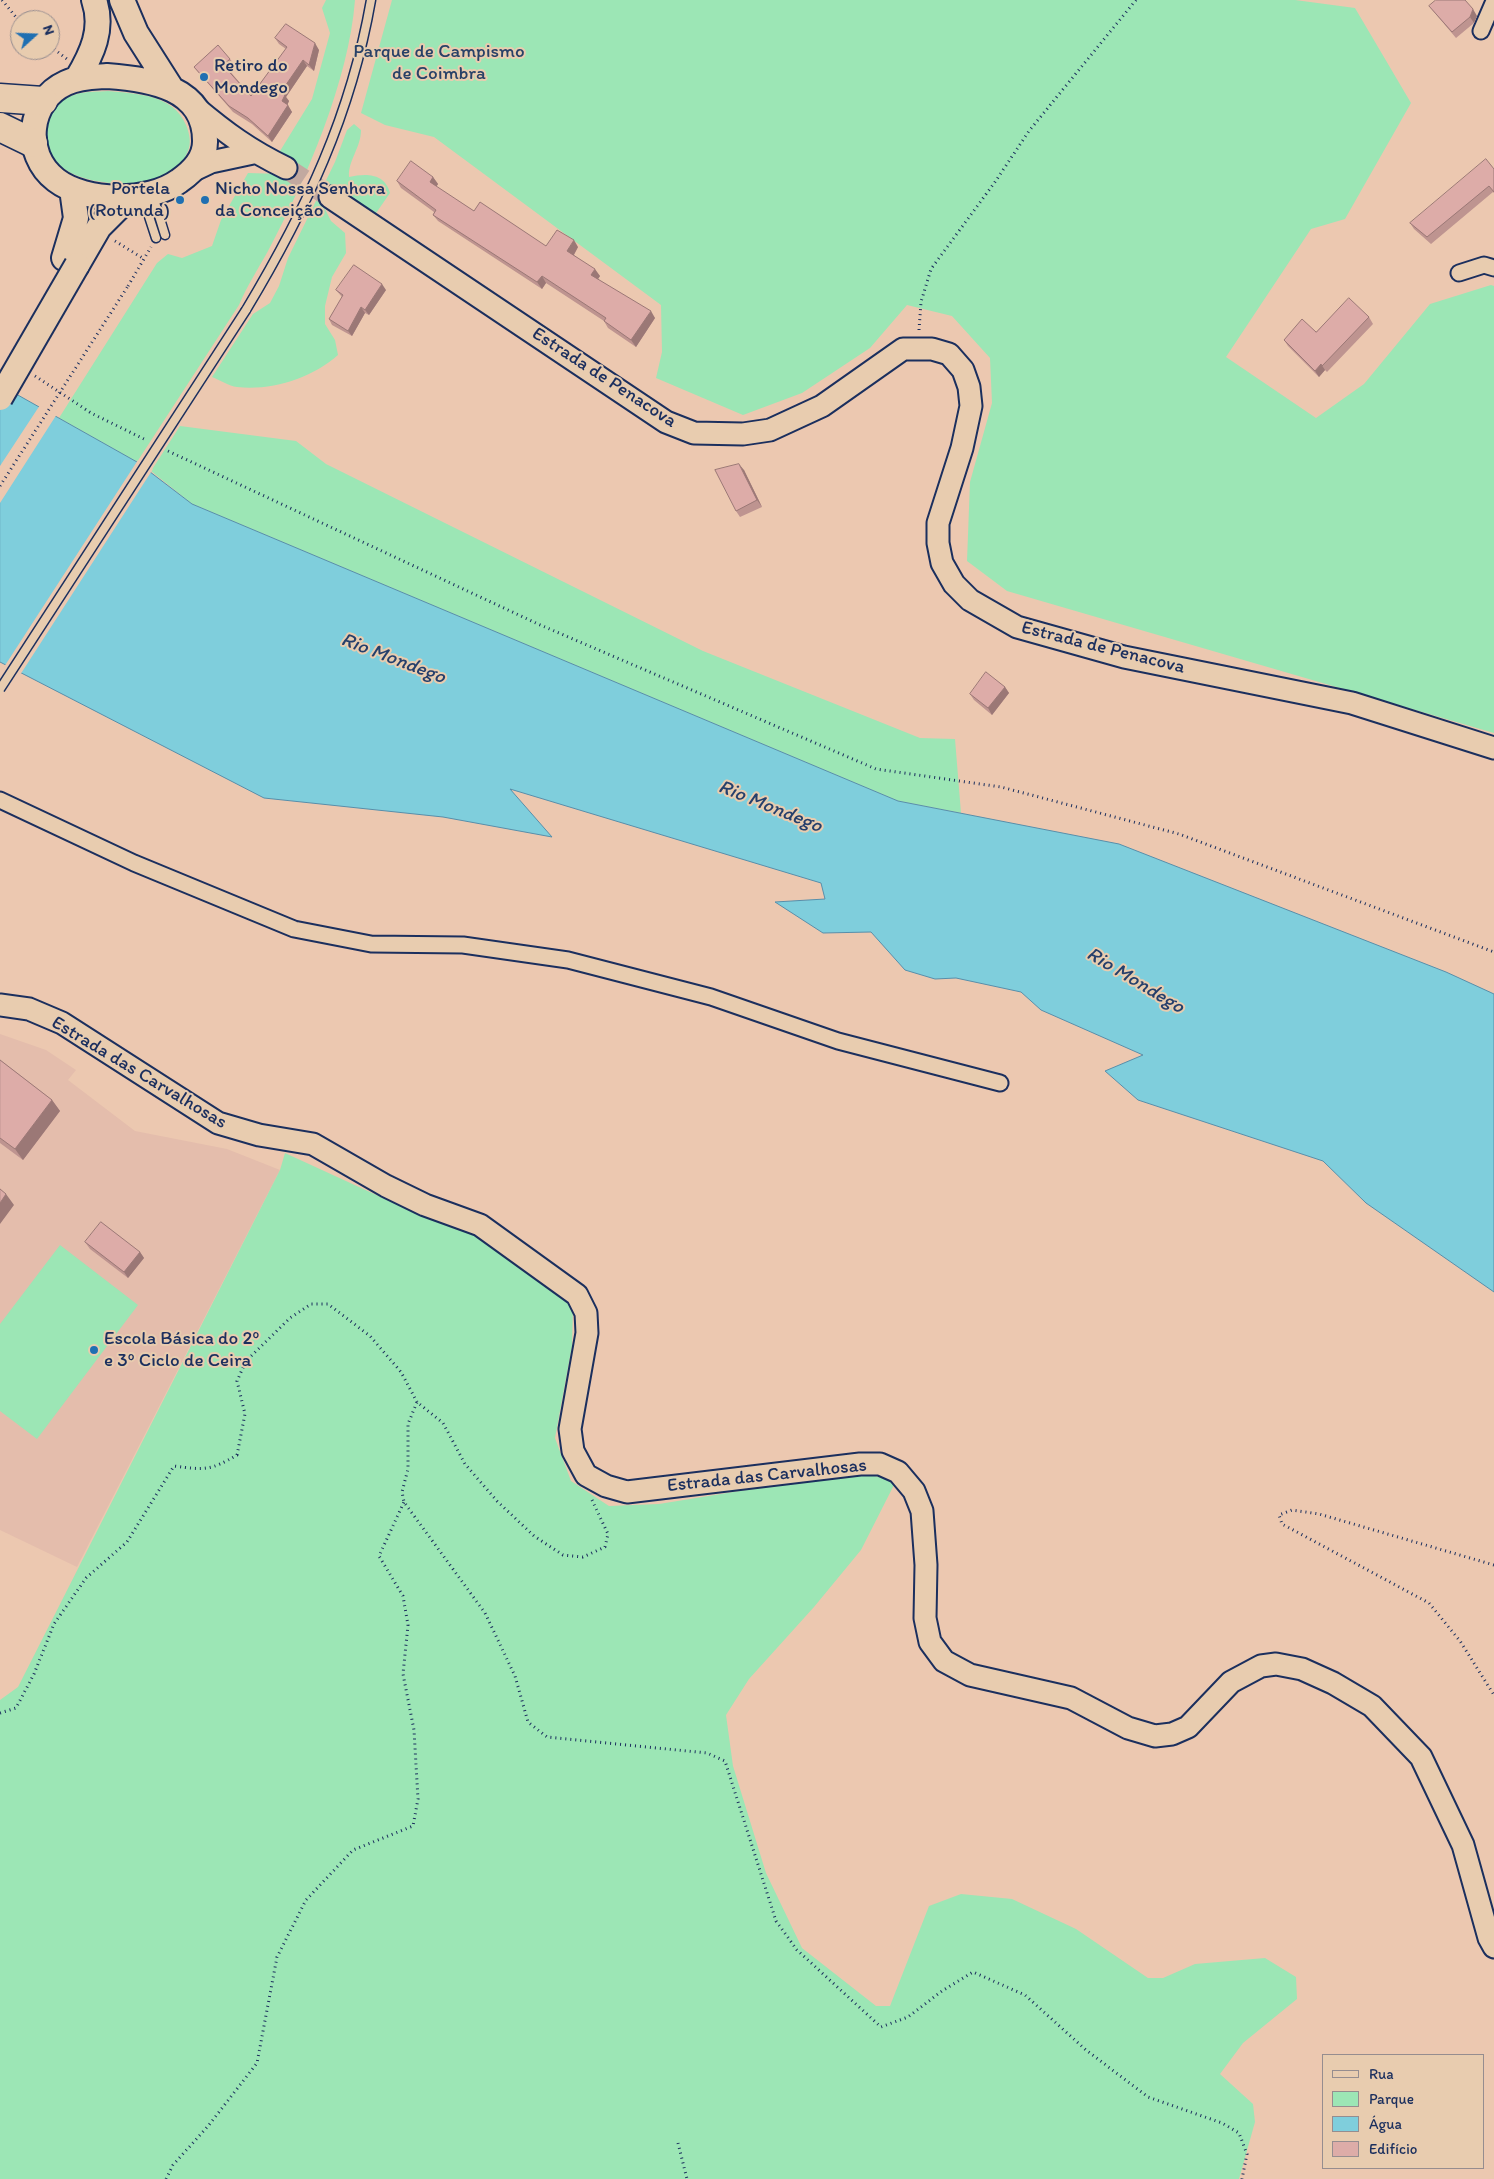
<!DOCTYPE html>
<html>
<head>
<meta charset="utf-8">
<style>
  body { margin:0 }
  #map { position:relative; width:1494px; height:2179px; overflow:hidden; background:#ecc8b0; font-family:Itim,sans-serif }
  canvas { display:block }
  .legend { position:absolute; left:1322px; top:2054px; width:162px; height:115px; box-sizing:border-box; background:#e8ccaf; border:1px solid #968d8f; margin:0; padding:6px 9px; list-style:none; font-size:15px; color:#1b2f5e }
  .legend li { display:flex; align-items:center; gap:10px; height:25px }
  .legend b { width:25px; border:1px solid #968d8f }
  .north { position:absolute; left:10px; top:10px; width:50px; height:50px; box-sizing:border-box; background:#e8ccaf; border:1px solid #968d8f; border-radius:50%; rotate:70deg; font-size:14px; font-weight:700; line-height:20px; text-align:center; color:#1b2f5e }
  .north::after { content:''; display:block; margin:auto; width:18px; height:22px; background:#1f6fb2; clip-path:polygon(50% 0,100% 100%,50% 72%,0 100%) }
</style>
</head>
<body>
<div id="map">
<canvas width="1494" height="2179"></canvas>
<ul class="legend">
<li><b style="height:6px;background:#e8ccaf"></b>Rua</li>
<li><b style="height:14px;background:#9ce6b5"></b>Parque</li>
<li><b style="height:14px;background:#7fcedc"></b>Água</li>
<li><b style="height:14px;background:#ddaca8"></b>Edifício</li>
</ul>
<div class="north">N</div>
</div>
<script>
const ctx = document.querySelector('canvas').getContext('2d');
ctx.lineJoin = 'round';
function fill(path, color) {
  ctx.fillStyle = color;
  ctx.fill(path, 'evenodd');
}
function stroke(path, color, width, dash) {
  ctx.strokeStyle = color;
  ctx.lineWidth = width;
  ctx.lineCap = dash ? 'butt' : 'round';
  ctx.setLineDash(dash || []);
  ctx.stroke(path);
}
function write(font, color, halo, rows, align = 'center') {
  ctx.font = font + ' Itim,sans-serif';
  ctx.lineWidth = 4;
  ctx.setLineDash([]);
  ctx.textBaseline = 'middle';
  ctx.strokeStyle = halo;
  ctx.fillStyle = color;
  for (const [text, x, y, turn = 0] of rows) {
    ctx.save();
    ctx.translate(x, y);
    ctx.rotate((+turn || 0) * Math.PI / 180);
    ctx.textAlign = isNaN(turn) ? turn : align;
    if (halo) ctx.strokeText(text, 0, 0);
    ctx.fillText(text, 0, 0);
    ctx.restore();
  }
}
fill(new Path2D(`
  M0,1034L46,1050L76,1070L68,1080L135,1131L227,1149L280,1170L77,1567L0,1530Z`), '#e4bdac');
fill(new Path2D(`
  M326,0H355C349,80 306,180 268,251C258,269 247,286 239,305L137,462L59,418L157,263L168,254L182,258L212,246L221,220L248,173L282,174L285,156L280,151L312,99L330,33L322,8Z
  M392,0H1295L1355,8L1411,103L1345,219L1311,229L1226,357L1316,418L1364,384L1430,304L1491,285L1494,286V733L1007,591L967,561L970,482L992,403L990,358L952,316L907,305L870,348L802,393L743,415L656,378L662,352L661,305L434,137L385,125L361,113Z
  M108,91C137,94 173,94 186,125C189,132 191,141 189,148C186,157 179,170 170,175C144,188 90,186 66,170C36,149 39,103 77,94C87,91 98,92 108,91Z
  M354,124L361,130C361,148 348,160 349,177C366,173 385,173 390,193L374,216L330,197L324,207L331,221L345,233L346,253L332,277L325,306V324L335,340L338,355C312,378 272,391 237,387C229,386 220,380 212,377L253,314L270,303L279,286L288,258L335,162L347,130Z
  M180,426L296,441L326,464L703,651L920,738L955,739L961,813L898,801L192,504L151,471Z
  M285,1153L396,1204L474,1233L555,1286L573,1307L572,1346L555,1438L571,1481L609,1506L659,1504L857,1472L896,1481L861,1550L814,1607L749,1679L726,1715L733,1766L766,1873L802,1948L876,2006H890L929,1906L961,1894L1012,1899L1076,1929L1148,1978H1163L1195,1964L1265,1958L1296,1977L1297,1999L1243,2043L1220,2074L1253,2104L1255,2122L1239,2179H0V1700L18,1687L280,1170Z
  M60,1245L138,1305L37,1439L0,1411V1324Z`), '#9ce6b5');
const water = new Path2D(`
  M0,385L137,462L192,504L898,801L1119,844L1446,972L1494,994V1292L1366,1203L1323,1161L1138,1100L1105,1071L1143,1055L1041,1010L1021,992L956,978L935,979L905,970L871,932L823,933L775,902L825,899L821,883L510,789L552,837L443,817L264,798L0,662Z`);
fill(water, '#7fcedc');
stroke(water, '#578eaa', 1);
fill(new Path2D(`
  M40,405L57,414L0,503V466Z
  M138,460L153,469L20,675L4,667Z`), '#ecc8b0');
stroke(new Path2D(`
  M286,168L330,197`), '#c2a9a0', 21, [21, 11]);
const lane = new Path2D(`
  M153,196L165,235
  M143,198L156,238
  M246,310C306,210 351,115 371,0`);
const street = new Path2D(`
  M1481,31L1494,1
  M1459,273L1484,265L1494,268
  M0,800L134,863L294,929L371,944L463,945L568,960L711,997L838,1041L1000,1083`);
const secondary = new Path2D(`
  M195,107C226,133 249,150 286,168
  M192,171L211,162L253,153
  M330,197L666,422L694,433L743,434L770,430L822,406L903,349H932L949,354L963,370L969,387L971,406L962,448L938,523V543L942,563L954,584L970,600L1017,627L1124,657L1352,703L1494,748
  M0,1005L29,1009L62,1023L218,1123L259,1135L313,1144L386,1186L425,1205L480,1225L577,1295L586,1313L587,1333L570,1429L573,1451L586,1475L606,1486L627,1492L860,1464H880L898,1472L914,1491L922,1511L926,1565L925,1618L930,1642L944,1661L970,1675L1071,1698L1128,1728L1155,1736L1172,1734L1188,1727L1231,1682L1261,1666L1276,1664L1302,1669L1333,1683L1372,1706L1421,1757L1463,1845L1489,1938L1494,1947`);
const primary = new Path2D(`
  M122,0L136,33L171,88
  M107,76C149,79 206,87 205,142C205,160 192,172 179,181C149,203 86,203 56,180C22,154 28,100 66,83C79,77 93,77 107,76Z
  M77,79C92,54 104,29 94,0
  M64,258L76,218L72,189
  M77,265L99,227L129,197`);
const highway = new Path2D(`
  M0,98L43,101
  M0,127L33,143`);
stroke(lane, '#1b2f5e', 11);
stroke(street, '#1b2f5e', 19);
stroke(secondary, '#1b2f5e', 25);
stroke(primary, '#1b2f5e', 28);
stroke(highway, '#1b2f5e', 31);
stroke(new Path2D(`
  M2,0L20,22
  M50,46L67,59
  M115,241L144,259
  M128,286L151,247
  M919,330L921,302L931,269L995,182L1029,131L1136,0
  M35,376L91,413L146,440
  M168,451L538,624L876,769L1001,787L1179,834L1494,952
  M592,1500L608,1534L605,1547L583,1557L563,1555L534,1536L497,1501L465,1464L443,1423L417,1402L408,1424V1469L402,1492L404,1502L485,1613L515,1676L528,1722L547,1737L707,1753L725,1761L776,1921L797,1950L881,2027L908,2017L942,1991L973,1972L1025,1995L1086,2050L1148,2097L1222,2123L1239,2133L1247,2154L1242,2179
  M1494,1565L1319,1514L1292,1510L1279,1515L1282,1524L1429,1603L1460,1641L1494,1695
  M0,1713L16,1708L34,1674L54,1624L86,1578L127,1542L174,1466C204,1470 210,1471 237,1455L245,1414L237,1381L246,1361L290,1318L311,1304H328L370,1336L401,1372L417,1402
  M678,2143L687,2179
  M166,2179L173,2165L209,2125L257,2063L277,1957L306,1900L353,1850L413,1826L418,1799L414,1730L403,1674L408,1625L403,1596L379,1556L404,1502`), '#1b2f5e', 3, [1, 4]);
stroke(lane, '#e8ccaf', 8);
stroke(street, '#e8ccaf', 15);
stroke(secondary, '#e8ccaf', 21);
stroke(primary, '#e8ccaf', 24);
stroke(highway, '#e8ccaf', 28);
const laneBridge = new Path2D(`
  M0,689L246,310`);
const primaryBridge = new Path2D(`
  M0,398L77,265`);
stroke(laneBridge, '#1b2f5e', 11, []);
stroke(primaryBridge, '#1b2f5e', 28, []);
stroke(new Path2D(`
  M0,486L128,286`), '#1b2f5e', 3, [1, 4]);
stroke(laneBridge, '#e8ccaf', 8);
stroke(primaryBridge, '#e8ccaf', 24);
fill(new Path2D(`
  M1429,6L1477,16L1474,23L1456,38Z
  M275,38L319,50L314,71L307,66L286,97L289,101L287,105L292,112L272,142L252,124L233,112L199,73L194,67L230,59L235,65L229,70L251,96L286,49L279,44Z
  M1494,169V193L1493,192L1431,244L1414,229L1410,223Z
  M433,177L438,184L436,187L474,211L546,246L578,247L574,255L600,276L598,279L655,318L636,347L608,328L604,321L546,283L542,289L438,221L433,215L434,212L401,188L397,181Z
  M336,290H386L369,315L365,313L352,336L332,325L329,319L342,297Z
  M1369,317L1373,324L1327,372L1325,370L1319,377L1288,346L1284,340Z
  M744,470L762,507L740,517L736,511Z
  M1005,687L1009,693L992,715L974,700L970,694Z
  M0,1060L52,1100L60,1111L23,1160L0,1143Z
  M85,1242L140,1252L144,1258L128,1278L90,1249Z`), '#be9490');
fill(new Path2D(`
  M1473,9L1477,16L1474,23L1470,17Z
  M315,43L319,50L314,71L309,65Z
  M303,60L307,66L286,97L289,101L286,108L282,101L281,92Z
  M288,105L292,112L272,142L268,136Z
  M433,177L438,184L435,189L430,182Z
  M574,240L578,247L572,258L567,251Z
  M595,269L600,276L596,282L591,275Z
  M542,276L546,283L542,289L537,282Z
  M382,284L386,290L369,315L365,310Z
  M361,307L365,313L352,336L348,331Z
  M651,311L655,318L636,347L631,340Z
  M1321,364L1325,370L1319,377L1315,371Z
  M739,464L744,470L762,507L757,500Z
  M1005,687L1009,693L992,715L988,708Z
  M52,1100L60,1111L23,1160L15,1149Z
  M6,1194L14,1205L0,1224V1203Z
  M140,1252L144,1258L128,1278L124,1272Z`), '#9b7876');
const building = new Path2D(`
  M1436,0H1465L1473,9L1470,17L1452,32L1429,6Z
  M286,24L315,43L309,65L303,60L281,92L285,95L282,101L288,105L268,136L248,118L229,106L194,67L218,45L230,59L223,65L251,96L287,47L275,38Z
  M1486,159L1494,169V192L1489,186L1427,237L1410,223Z
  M411,161L433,177L430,182L474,211L480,202L546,246L557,230L574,240L567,251L595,269L591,275L651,311L631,340L604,321L606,318L542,276L537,282L433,215L436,210L397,181Z
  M354,265L382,284L365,310L361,307L348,331L329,319L343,295L336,290Z
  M1349,298L1369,317L1322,366L1321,364L1315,371L1284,340L1302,319L1316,332Z
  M739,464L757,500L736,511L715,470Z
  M986,672L1005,687L988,708L970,694Z
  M0,1060L52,1100L15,1149L0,1138Z
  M0,1189L6,1194L0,1203Z
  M101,1222L140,1252L124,1272L85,1242Z`);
fill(building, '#ddaca8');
stroke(building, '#9b7876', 1);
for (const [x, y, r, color] of [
  [204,77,5,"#1f6fb2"],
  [180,200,5,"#1f6fb2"],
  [205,200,5,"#1f6fb2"],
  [94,1350,5,"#1f6fb2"]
]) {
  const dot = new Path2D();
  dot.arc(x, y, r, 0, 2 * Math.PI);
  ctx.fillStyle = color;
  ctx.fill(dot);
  stroke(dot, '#e8ccaf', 2);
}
write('19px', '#284167', '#e8ccaf', [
  ["Parque de Campismo",439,52],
  ["de Coimbra",439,74]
]);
write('19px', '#1b2f5e', '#e8ccaf', [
  ["Retiro do",214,66],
  ["Mondego",214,88],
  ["Portela",170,189,"right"],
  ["(Rotunda)",170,211,"right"],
  ["Nicho Nossa Senhora",215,189],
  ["da Conceição",215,211],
  ["Escola Básica do 2º",104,1339],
  ["e 3º Ciclo de Ceira",104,1361]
], 'left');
write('19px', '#1b2f5e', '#e8ccaf', [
  ["Estrada de Penacova",604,378,33],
  ["Estrada de Penacova",1103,648,14],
  ["Estrada das Carvalhosas",139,1073,31],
  ["Estrada das Carvalhosas",767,1476,-6]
]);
write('italic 20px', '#253f6b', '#e8ccaf', [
  ["Rio Mondego",393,659,21],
  ["Rio Mondego",770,807,22],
  ["Rio Mondego",1135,981,31]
]);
</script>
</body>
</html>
